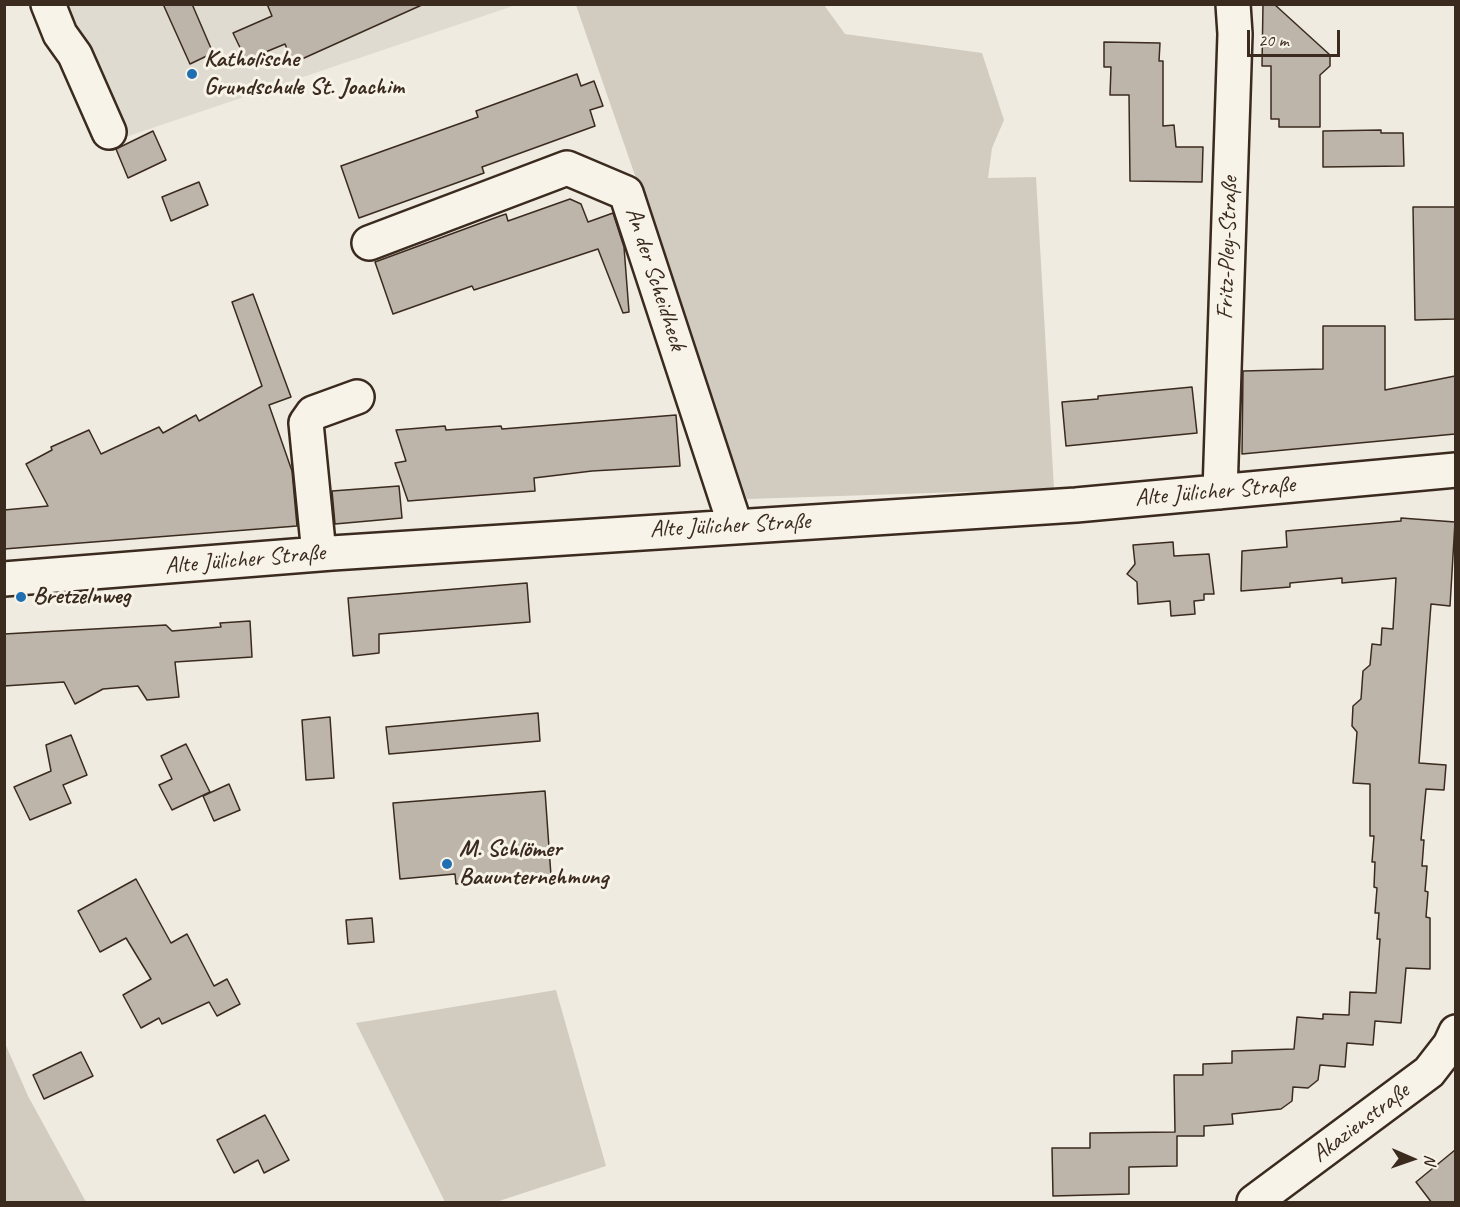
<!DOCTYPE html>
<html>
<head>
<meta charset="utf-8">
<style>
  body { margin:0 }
  #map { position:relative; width:1460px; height:1207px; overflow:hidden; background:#efebe0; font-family:Caveat,sans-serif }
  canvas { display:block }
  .frame { position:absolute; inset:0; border:6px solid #3b2a1e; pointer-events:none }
  .north { position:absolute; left:1382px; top:1129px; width:60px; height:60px; -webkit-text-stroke:4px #f7f3e8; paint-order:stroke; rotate:92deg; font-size:16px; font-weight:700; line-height:24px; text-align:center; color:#3b2a1e }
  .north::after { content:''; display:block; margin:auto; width:21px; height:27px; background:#3b2a1e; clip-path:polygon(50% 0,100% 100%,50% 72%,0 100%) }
  .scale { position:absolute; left:1247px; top:30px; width:93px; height:27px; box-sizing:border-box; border:3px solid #3b2a1e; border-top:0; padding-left:8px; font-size:18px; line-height:21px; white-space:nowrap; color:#3b2a1e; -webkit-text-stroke:4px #f7f3e8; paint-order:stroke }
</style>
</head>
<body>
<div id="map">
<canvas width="1460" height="1207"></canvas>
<div class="frame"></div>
<div class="north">N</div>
<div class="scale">20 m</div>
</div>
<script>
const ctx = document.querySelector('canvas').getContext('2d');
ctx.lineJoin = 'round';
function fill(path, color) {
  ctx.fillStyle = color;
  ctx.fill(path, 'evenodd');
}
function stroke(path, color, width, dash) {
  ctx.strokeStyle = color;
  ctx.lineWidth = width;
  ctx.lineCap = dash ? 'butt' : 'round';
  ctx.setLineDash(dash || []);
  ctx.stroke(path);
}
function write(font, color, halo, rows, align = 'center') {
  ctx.font = font + ' Caveat,sans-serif';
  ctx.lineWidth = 6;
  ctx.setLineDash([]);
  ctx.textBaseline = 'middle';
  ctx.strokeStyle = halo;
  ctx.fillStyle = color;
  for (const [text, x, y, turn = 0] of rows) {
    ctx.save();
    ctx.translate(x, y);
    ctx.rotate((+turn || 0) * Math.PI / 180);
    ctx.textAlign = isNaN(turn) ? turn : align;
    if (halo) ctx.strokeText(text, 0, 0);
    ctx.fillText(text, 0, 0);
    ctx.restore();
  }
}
fill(new Path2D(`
  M43,5H516L105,144Z`), '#e0dbd0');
fill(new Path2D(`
  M576,5H824L845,34L982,53L1004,120L992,148L988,178L1036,177L1054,489L747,499Z
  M556,990L606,1166L496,1202H445L356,1023Z
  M4,1041L28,1096L86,1202H5Z`), '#d1cbc0');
const building = new Path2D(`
  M163,4H192L213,53L190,64Z
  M267,4H424L293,63L285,44L246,60L233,33L272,16Z
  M1263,4H1274L1330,55V66L1320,75V127H1279V119H1271V66H1262Z
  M1104,42L1160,43L1159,61H1163V126L1174,125L1176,147H1203L1202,182L1130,181L1129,95H1110L1111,67H1104Z
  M577,74L581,86L594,81L603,106L590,110L595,126L482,167L484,173L359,218L341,166L478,117L476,111Z
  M1381,130V133H1403L1404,166L1323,167V131Z
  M153,131L166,160L128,178L116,149Z
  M199,182L208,205L171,221L162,197Z
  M570,199L581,204L588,222L613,213L624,247L629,312L623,313L598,249L474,290L472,286L393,314L375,262L500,216L506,214L508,221Z
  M1413,207H1455V319L1415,320Z
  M253,294L291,397L269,405L292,471L297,526L4,549V510L48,506L26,464L52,450L51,447L89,430L101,454L159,427L163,433L196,415L199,421L262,386L232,302Z
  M1323,326H1385V390L1455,376V434L1242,454L1243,371L1323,369Z
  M1192,387L1197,433L1066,446L1062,402L1098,399V396Z
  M676,415L680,466L592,471L534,478L535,491L408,501L395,463L406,461L396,430L445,426L446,430L501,426L502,429Z
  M399,486L402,518L335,524L332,491Z
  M1401,518L1455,522L1450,606L1431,604L1419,763L1446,765L1444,790L1426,789L1421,840H1424L1422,866H1427L1425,891L1428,892L1426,917L1430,918V969L1406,968L1401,1023L1375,1021L1373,1045L1347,1043L1345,1067L1320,1065L1318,1080L1308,1088L1293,1087L1292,1101L1281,1109L1232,1114L1233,1124L1204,1126V1136H1177V1166L1129,1167V1194L1053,1196L1052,1148H1090V1133L1175,1132L1174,1075H1203V1064L1232,1063V1051L1294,1049L1297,1017L1323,1019V1014L1349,1015L1350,992L1376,993L1380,939H1377L1379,913H1375L1377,888L1374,887L1375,862H1372L1374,836H1370V784L1353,783L1357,732L1352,726L1353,706L1361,699L1363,671L1370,665L1372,644L1381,645L1382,628L1393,629L1396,578L1342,583V578L1290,583V587L1241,591L1242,551L1287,547L1286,531L1401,521Z
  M1173,542L1174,556L1209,554L1214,594H1204V600L1194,601L1195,614L1171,616L1170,601L1138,604L1137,582L1127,574L1135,564L1133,545Z
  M527,583L530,622L379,634V653L353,656L348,598Z
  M250,621L252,657L175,662L179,697L147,700L138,686L103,689L75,704L64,682L4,686V634L166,625L172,631L221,627L220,623Z
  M538,713L540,741L389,754L386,727Z
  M330,717L334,778L306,780L302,720Z
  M71,735L87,775L63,785L71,803L30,820L14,787L51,771L46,745Z
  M186,744L210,792L172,810L159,785L172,779L161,756Z
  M229,784L240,810L214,821L203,796Z
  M545,791L551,876L456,884L455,874L400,879L393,803Z
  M136,879L171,943L187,934L214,986L227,979L240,1004L217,1016L209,1002L162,1024L159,1018L141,1028L123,995L151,979L126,938L100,952L78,911Z
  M372,918L374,942L348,944L346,920Z
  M81,1052L93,1076L44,1099L33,1075Z
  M265,1115L289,1160L264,1173L258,1160L234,1173L217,1140Z
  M1455,1150V1203H1432L1416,1182Z`);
fill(building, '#bdb5aa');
stroke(building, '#3b2a1e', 1.5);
const minor = new Path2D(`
  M48,4L60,34L75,55L109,132
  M369,243L567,168L626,193L735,525
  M1220,492L1235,34L1233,4
  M319,554L306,423L313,413L357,397
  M4,579L332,553L1076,505L1456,470
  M1254,1202L1429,1072L1450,1045L1456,1032`);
stroke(minor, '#3b2a1e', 38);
stroke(minor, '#f7f3e8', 33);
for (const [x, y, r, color] of [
  [192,74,6,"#1f6fb2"],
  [21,597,6,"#1f6fb2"],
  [447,864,6,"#1f6fb2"]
]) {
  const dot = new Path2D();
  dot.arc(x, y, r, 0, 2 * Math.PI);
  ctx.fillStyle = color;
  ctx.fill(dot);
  stroke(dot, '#f7f3e8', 2);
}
write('bold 24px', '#3b2a1e', '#f7f3e8', [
  ["Katholische",204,60],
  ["Grundschule St. Joachim",204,88],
  ["Bretzelnweg",33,597],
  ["M. Schlömer",459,850],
  ["Bauunternehmung",459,878]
], 'left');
write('24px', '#3b2a1e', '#f7f3e8', [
  ["Fritz-Pley-Straße",1228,248,-88],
  ["An der Scheidheck",655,279,72],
  ["Alte Jülicher Straße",1215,492,-5],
  ["Alte Jülicher Straße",730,526,-3],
  ["Alte Jülicher Straße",245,560,-5],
  ["Akazienstraße",1361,1123,-37]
]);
</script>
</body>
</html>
